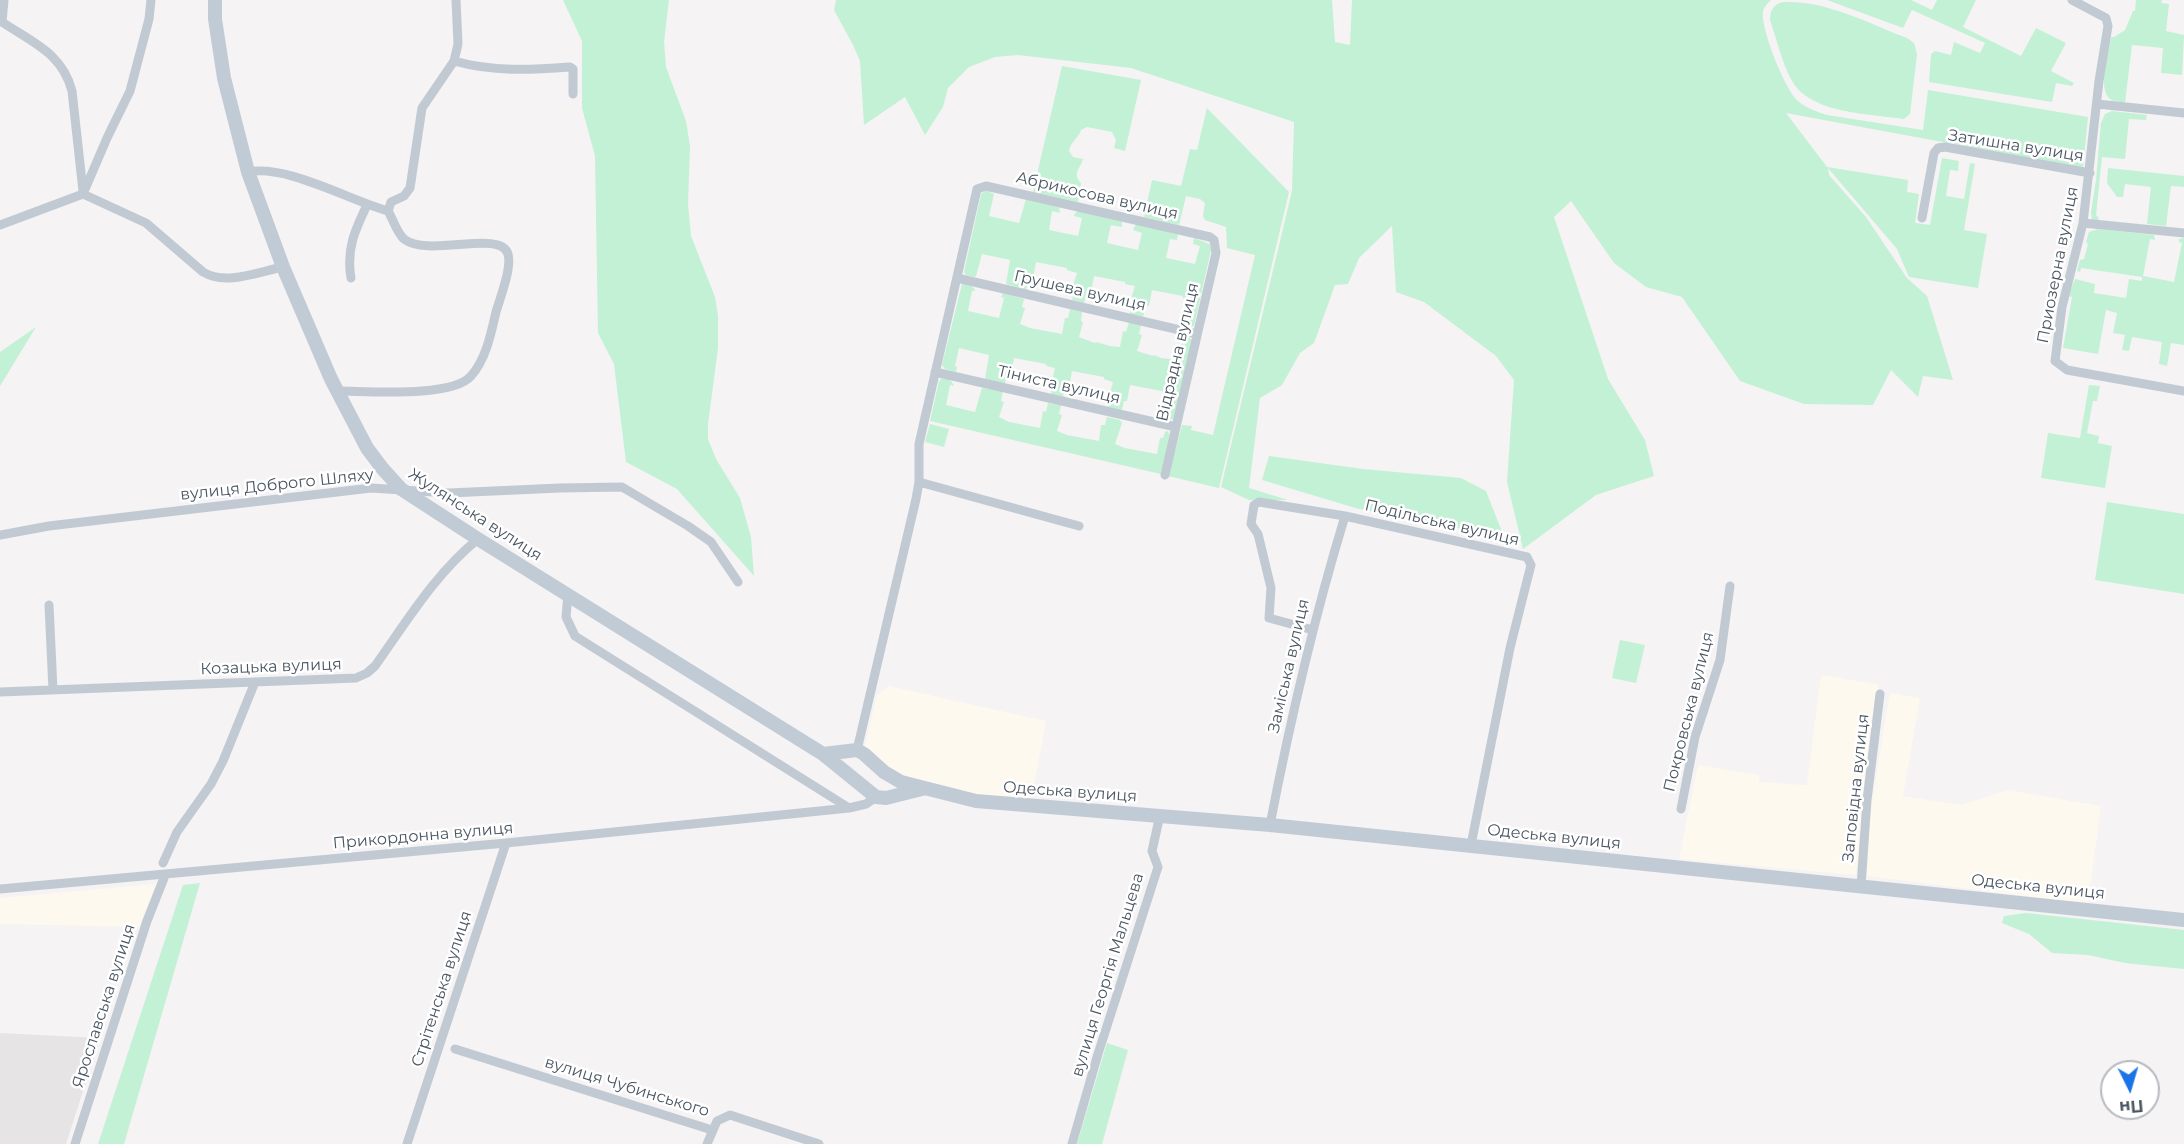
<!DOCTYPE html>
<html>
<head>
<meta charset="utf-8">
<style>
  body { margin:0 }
  #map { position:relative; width:2184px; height:1144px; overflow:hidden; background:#f5f3f3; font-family:Montserrat,sans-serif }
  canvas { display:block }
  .north { position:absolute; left:2100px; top:1060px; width:60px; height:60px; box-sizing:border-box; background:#fff; border:2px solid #b7bbc0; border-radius:50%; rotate:175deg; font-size:16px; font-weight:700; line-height:24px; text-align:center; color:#4a5661 }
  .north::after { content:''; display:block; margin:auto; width:21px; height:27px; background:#1a73e8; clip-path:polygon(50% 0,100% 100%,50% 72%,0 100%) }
</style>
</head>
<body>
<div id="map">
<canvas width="2184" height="1144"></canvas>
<div class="north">Пн</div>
</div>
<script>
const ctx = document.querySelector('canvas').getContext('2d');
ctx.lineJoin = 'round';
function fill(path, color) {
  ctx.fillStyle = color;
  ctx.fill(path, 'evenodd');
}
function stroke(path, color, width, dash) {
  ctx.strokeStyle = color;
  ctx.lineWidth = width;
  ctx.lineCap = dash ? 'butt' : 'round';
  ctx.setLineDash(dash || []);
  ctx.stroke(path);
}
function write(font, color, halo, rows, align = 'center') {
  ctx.font = font + ' Montserrat,sans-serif';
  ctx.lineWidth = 5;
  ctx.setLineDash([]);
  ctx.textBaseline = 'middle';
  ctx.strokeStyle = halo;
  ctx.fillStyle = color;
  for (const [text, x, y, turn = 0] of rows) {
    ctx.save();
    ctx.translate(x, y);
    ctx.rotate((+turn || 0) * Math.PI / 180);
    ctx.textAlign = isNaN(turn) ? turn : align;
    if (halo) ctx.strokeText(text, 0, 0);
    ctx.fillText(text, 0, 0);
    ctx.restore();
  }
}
fill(new Path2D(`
  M1821,675L1875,684L1878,686L1856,875L1679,859L1698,765L1759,775V782L1807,785Z
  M889,686L1046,721L1031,801L979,796L895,776L864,750L877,695Z
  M1890,693L1920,698L1903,796L1961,805L2008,790L2101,806L2088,904L1867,876L1870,813Z
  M156,884L139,927L0,924V898Z`), '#fdf9ef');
fill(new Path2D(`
  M0,1033L100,1038L66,1144H0Z`), '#e6e4e5');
fill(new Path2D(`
  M563,0H669L664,42L666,67L686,121L690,146L688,204L691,236L715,297L718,316V348L708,424V439L716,459L740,498L751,537L754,576L677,489L626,462L614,364L598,333L595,156L582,108V41Z
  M836,0H1332L1335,42L1350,45L1352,0H1771C1768,3 1764,7 1763,11C1760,27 1785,90 1798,101C1806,108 1817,112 1827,115L1923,130L1928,90L2088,117L2083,168L1786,113L1827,167L1908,180L1907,192L1919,194L1915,223L1930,225L1942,158L1959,161L1958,171L1950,170L1946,196L1964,199L1970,163L1975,164L1964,230L1987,234L1978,288L1909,277L1897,249L1828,168L1829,175L1866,217L1907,278L1927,296L1953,380L1923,376L1918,397L1891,370L1873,405L1804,404L1740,381L1682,297L1646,287L1614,263L1571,201L1554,217L1608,379L1645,440L1654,476L1596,495L1523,549L1507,482L1514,380L1496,356L1424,302L1396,292L1392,226L1359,258L1348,284L1335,285L1314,343L1300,353L1282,385L1260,398L1249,488L1288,500H1249L1221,487L1292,191L1294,122L1131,68L1018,55L995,57L969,67L948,88L943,107L925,135L905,97L864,125L860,61L853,45L834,10Z
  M1827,0H1911L1932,10L1937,0H1976L1963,27L2021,56L2036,28L2066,43L2051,71L2074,83L2072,86L2056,83L2052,102L1929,82L1931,54L1935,51L1951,55L1954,42L1980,53L1985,43L1912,10L1903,28Z
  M2136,0H2162L2161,3L2169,4L2166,31L2184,35L2182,75L2161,73L2163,48L2132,45L2125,103C2120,102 2114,102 2110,99C2097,89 2109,51 2111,37H2114L2125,30L2133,11H2135Z
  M1783,2C1826,0 1868,23 1907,38L1914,43L1917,54L1910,114L1904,119C1871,114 1811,114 1792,81C1782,63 1777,40 1770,20C1770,10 1774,4 1783,2Z
  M1062,66L1141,80L1125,151L1114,148L1116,140L1112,132L1087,127L1081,130C1079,138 1070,142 1069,151L1073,157L1083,159C1080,169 1072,174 1081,183L1078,202L1033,192Z
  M1207,108L1289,192L1219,488L1168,476L1182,425L1192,426L1191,430L1213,435L1255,255L1227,248L1226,227L1205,220L1203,216L1205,203L1200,199L1186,196L1179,225L1144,217L1152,180L1181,186L1190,149L1197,150Z
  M2112,111L2147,115L2146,120L2129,119L2125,159L2102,157L2096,215L2099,218L2098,223L2092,220L2091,212L2096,180L2101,123L2105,114Z
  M2108,168L2184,176V187L2171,186L2166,226L2147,224L2151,187L2125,184L2123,197H2117L2107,183Z
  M986,190L994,194L989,216L1019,223L1026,199L1059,207L1060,213L1052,211L1049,230L1078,236L1082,218L1074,216L1075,213L1079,211L1122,221V227L1111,225L1107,243L1138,250L1142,233L1133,230L1136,224L1178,234L1177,240L1170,239L1166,258L1195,264L1200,246L1193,244L1194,238L1210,244L1211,250L1194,326L1188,327L1190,317L1188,316L1193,300L1183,298V296L1152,290L1149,306H1146L1143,317L1130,314L1132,303L1130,302L1135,286L1125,284V282L1094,276L1091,292H1087L1084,303L1072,300L1075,289L1072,288L1077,273L1067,270V268L1036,262L1033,279L1029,278L1026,290L1006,284L1010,260L982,254L976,276L974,277L966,275L964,272L981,194Z
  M2098,229L2154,235L2155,240L2150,239L2143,276L2174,282L2182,243L2179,242V239L2184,238V345L2171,343L2167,366L2159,364L2162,342L2132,337L2129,351L2122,350L2125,335L2113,333L2117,313L2106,310L2098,354L2063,348L2072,297L2068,296L2075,279L2095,284L2094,293L2126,298L2129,279L2142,281V277L2081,268L2080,272L2077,271L2080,260L2084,259L2088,244L2086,242L2089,232Z
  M962,284C967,284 974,285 975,291H972L968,311L999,318L1004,298L1001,297L1003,293L1024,299L1022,307L1025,308L1020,324L1030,328L1062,334L1065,318H1068L1070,309L1082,312L1081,321L1083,322L1079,337L1095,343L1096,342L1110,346L1120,347L1123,331L1126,332L1129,322L1141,325L1139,334L1142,335L1137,351L1153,356L1154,355L1161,358L1178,360L1181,344L1185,345L1187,336L1189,337L1192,340L1174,419L1166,420L1168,412L1167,411L1172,396L1162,393V391L1130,385L1127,401H1124L1122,410L1108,407L1110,398L1109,397L1113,382L1104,379V377L1072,371L1069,388L1065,387L1063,397L1051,394L1053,384H1051L1055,368L1046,366V364L1014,358L1011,374L1007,373L1005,384L985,379L989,355L959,348L955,366L957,367L956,372L945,369L942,365Z
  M36,327L0,386V352Z
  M942,378L950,379L954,386L950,385L946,405L975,412L982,388L1003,391L1001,401L1004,402L999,417L1009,422L1040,428L1043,411L1046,412L1048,403L1061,405L1059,414L1062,415L1057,431L1067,435L1099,441L1101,425H1105L1107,417L1120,420L1122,423L1115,444L1125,448L1157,454L1160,438H1163L1165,432L1168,431L1170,436L1161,474L930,421L939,381Z
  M2089,385L2100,386L2097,401H2093L2087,433L2099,436L2098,443L2112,446L2105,488L2041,478L2048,433L2080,438Z
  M930,424L949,429L944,447L925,442Z
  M1269,456L1363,469L1461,478L1486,491L1504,537L1359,509L1262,480Z
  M2107,502L2184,514V594L2095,580Z
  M1620,640L1645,645L1636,683L1612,678Z
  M200,883L124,1144H98L183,885Z
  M2026,913L2184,930V969L2125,963L2088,955L2052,953L2029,934L2002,923L2004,916Z
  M1107,1043L1128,1050L1102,1144H1077Z`), '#c3f1d5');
stroke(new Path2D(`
  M2072,0L2106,18L2108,26L2099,81L2083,223L2062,307L2055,361L2067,370L2184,391
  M0,22H2L4,0
  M2,22C33,43 62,53 72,91L83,191
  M454,61C493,72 530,70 570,67L573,69V94
  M2097,104L2184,113
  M248,172C286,164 349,200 388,211C393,219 397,233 404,239C428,258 501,229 508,254C512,268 500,298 496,312C491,334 486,359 471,376C452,398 368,391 338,391
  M83,194L107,138L130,91L149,19L151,0
  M388,211L391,202L404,196L410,188L422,108L454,61L458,44L456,0
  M1922,218L1934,153L1938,148L1945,147L2090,173
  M2083,223L2184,233
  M0,225L83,194L146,223L203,272C226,286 258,272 283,267
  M351,278C346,249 355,230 367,205
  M957,278L1197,334
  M935,372L1176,427
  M919,482L1079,526
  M0,535L49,526L371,488L449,493L560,488L622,487L688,526L711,542L738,582
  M49,605L53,690
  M1313,630L1269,618L1271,588L1258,534L1251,524L1254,505L1259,502L1345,516L1527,557L1531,565L1510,648L1471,845
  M0,692L356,678L367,673L375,666C407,621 435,574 478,539
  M857,750L916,499L919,482V444L977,189L986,186L1210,237L1214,240L1216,253L1165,475
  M849,808L866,804L876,797
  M1681,809L1695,737L1720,660L1730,586
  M1270,825C1290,721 1314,618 1345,516
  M163,863L177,832L211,784L223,761L255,682
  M1861,886L1867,800L1880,694
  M0,889L506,843L849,808L575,636L566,617L568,594
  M455,1049L712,1130
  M75,1144L147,921L164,878
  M407,1144L506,843
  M707,1144L717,1121L730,1115L819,1144
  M1072,1144L1098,1054L1158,867L1152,851L1160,815`), '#c1cad2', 9);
stroke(new Path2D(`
  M215,0V19L224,78L248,172L283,267L331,379L367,448L382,468L401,489L478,539L823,754L876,797L886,798L922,789
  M823,754L857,750L864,754L884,772L901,782L976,801L1270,825L2184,920`), '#c1cbd6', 14);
write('16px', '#4a5661', '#fff', [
  ["Затишна вулиця",2016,146,9],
  ["Абрикосова вулиця",1097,196,13],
  ["Приозерна вулиця",2058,265,-79],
  ["Грушева вулиця",1080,291,13],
  ["Відрадна вулиця",1178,352,-77],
  ["Тіниста вулиця",1059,385,13],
  ["вулиця Доброго Шляху",277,485,-6],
  ["Жулянська вулиця",475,515,33],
  ["Подільська вулиця",1442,523,13],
  ["Заміська вулиця",1289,666,-77],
  ["Козацька вулиця",271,667,-2],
  ["Покровська вулиця",1689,712,-76],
  ["Заповідна вулиця",1856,788,-84],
  ["Одеська вулиця",1070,792,4],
  ["Прикордонна вулиця",423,836,-5],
  ["Одеська вулиця",1554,837,6],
  ["Одеська вулиця",2038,887,6],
  ["вулиця Георгія Мальцева",1108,975,-73],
  ["Стрітенська вулиця",442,989,-72],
  ["Ярославська вулиця",104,1006,-72],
  ["вулиця Чубинського",627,1087,17]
]);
</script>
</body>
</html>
